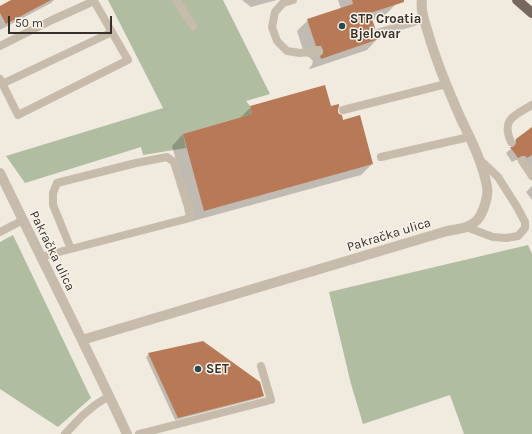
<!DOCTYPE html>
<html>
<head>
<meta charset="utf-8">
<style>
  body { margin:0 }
  #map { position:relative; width:532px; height:434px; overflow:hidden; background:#f0eadf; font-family:Karla,sans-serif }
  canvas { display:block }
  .scale { position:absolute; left:8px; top:16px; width:104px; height:18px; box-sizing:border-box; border:2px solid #362f2a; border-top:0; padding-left:5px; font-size:12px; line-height:14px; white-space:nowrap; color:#362f2a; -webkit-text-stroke:3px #f8f4eb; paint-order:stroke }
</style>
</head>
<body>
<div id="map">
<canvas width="532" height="434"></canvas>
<div class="scale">50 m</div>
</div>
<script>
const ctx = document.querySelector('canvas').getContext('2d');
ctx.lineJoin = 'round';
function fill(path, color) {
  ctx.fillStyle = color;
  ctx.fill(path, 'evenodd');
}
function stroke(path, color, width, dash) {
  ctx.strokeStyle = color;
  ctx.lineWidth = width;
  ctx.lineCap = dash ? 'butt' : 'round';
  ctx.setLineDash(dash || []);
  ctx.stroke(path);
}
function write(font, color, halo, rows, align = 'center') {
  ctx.font = font + ' Karla,sans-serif';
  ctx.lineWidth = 3;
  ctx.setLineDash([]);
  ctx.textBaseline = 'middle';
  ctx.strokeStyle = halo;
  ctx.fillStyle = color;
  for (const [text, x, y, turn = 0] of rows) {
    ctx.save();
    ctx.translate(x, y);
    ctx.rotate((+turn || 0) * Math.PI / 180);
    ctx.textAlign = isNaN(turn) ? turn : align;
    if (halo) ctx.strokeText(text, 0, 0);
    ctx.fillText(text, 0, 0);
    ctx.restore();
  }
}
fill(new Path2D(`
  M108,0H223L270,94L246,101L250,106L252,114L183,134L186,148L143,155L141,147L25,183L6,156L163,108Z
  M13,235L91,398L58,427L0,389V242Z
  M528,245L532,254V434H464L450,395L363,424L351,384L329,292Z`), '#b0bda1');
fill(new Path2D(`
  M14,0H54L51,3L0,30V7Z
  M242,0H277L251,7Z
  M338,0H395L396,4L385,15L371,20V35L377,39L367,50L310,69L309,68L312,65L313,61L309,57L305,56L297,31L308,20L341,9Z
  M251,107H330L337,112L372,164L361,175L193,221L172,146L183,134L240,118Z
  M532,128V174L520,161L516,160L512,162L506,153L512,148L511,145L516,139Z
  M532,186V200L526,192Z
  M202,342L263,396L260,398L175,420L146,357L149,354Z`), '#0003');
fill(new Path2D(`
  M11,0H51L6,24L0,13V6Z
  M352,0H404V2L370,13L375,28L372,31V35L374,37L379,39L321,59L320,56L323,54V50L321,46H316L307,19L353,4Z
  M325,85L331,106L339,104V106L338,109V112L339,114L342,115L343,120L360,115L373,164L204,211L183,134L252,114L250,106Z
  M532,127V155L527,158L525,156H522L518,158L510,147H513L515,145L516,143V139Z
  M203,341L260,382L264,396L178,418L148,353Z`), '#b77956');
stroke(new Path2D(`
  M176,0L193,26
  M293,0L283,3L275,12L272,27L277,41L287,51L300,53L318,51
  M377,33L424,19
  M0,46L52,20L94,1L128,60L18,115L0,79
  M2,84L112,32
  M343,110L446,84
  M511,142C501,119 514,116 532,105
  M381,157L469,137
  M522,161L532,176
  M466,227L493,237L506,238L518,236L525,228V222L517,207L498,177L480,160
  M0,232L23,220
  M40,257L190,218L188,207L174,162L167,157L136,163L57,183L53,193V205L71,249
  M65,434L82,416L95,405L109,396
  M139,434L271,400L261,366`), '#c7bcac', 8);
stroke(new Path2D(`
  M0,173C42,260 86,346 127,434
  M82,340L447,231C458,229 471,228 478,219C483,213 489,195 487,187C483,163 471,140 461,119C449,92 437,64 429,36C426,25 420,12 422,0`), '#c7bcac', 10);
stroke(new Path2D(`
  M517,0L532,13`), '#76685d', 10);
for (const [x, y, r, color] of [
  [342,26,4,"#254a52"],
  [198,369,4,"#254a52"]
]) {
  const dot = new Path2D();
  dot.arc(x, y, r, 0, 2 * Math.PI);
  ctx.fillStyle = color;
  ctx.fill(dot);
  stroke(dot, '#f8f4eb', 1.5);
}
write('bold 13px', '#362f2a', '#f8f4eb', [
  ["STP Croatia",350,19],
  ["Bjelovar",350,34],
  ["SET",206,369]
], 'left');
write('13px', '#362f2a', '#f8f4eb', [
  ["Pakračka ulica",389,235,-17],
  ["Pakračka ulica",52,251,64]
]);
</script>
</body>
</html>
